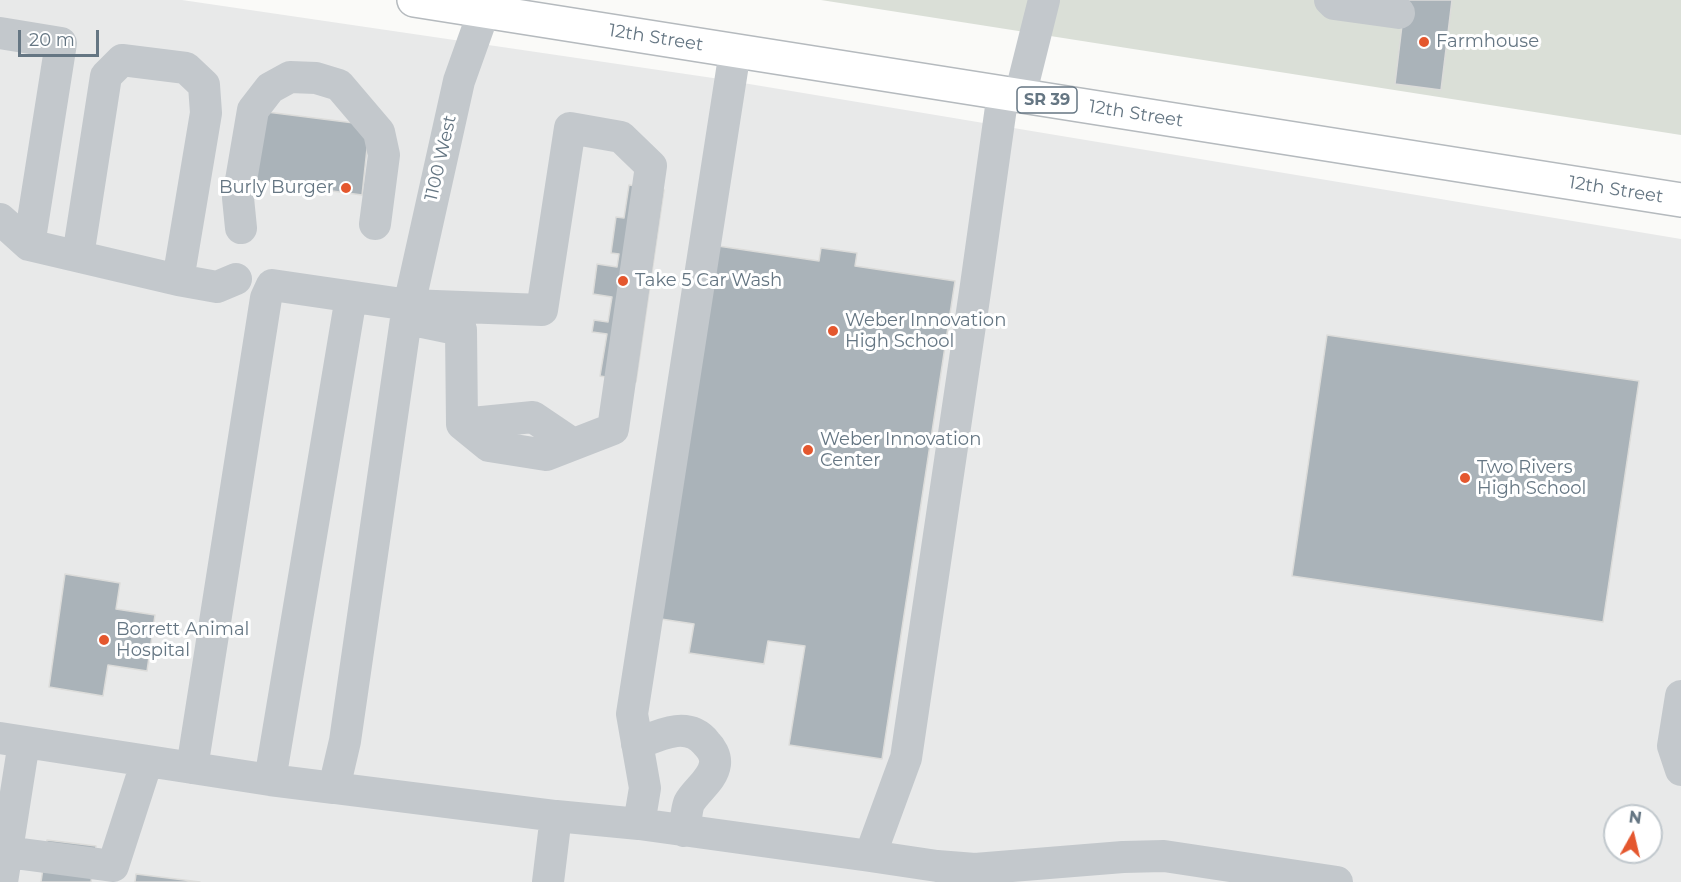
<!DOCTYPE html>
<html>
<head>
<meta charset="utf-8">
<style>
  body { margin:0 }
  #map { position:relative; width:1681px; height:882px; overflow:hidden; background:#fafaf8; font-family:Montserrat,sans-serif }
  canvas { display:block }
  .north { position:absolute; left:1603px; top:804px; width:60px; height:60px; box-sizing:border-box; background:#fff; border:2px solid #c1c8cd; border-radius:50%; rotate:8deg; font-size:16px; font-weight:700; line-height:24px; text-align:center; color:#657683 }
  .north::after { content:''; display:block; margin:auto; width:21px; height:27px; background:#e4572e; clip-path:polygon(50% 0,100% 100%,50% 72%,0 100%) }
  .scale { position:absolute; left:18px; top:30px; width:81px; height:27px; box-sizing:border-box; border:3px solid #657683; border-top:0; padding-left:8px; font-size:18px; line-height:21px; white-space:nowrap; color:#657683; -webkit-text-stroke:4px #fff; paint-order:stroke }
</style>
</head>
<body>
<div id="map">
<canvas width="1681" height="882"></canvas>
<div class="north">N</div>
<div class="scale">20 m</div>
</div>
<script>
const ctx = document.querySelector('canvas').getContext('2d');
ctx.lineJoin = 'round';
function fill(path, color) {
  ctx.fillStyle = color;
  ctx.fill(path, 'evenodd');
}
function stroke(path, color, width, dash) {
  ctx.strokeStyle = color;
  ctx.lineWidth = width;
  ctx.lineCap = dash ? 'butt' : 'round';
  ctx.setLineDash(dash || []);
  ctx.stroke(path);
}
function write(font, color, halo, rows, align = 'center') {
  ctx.font = font + ' Montserrat,sans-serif';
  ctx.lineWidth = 6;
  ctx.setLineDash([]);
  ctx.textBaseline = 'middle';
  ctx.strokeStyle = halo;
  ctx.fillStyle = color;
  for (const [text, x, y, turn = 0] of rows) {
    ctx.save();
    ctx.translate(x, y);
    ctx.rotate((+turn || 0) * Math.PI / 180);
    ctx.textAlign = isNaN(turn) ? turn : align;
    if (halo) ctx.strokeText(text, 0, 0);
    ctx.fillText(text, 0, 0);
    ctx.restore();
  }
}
fill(new Path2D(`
  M0,0H182L713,78L1681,239V882H0ZM1615,816H1651V852H1615Z`), '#e8e9e9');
fill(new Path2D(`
  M821,0H1681V135Z`), '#dadfd7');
const building = new Path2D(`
  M1405,0H1452L1441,90L1395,84Z
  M259,111L354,123L368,139L362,195L250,180Z
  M629,185L664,190L636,382L600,376L607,334L592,332L594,320L608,322L612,297L593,294L597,264L617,267L619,254L611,253L616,217L624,218Z
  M718,246L819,261L821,248L857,253L855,266L955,281L882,759L789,745L805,646L768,641L764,664L689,653L694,624L661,619Z
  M1327,335L1639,381L1603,622L1292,576Z
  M65,574L120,583L116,609L155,615L147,671L108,665L103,696L49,687Z
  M47,840L96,846L91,882H41Z
  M136,874L200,882H135Z`);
fill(building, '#aab3b9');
stroke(building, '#dcdcda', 1.5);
const major = new Path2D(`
  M414,0L1681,200`);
stroke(major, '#b5babe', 36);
stroke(new Path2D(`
  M1330,0L1334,4L1399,13
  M0,33L61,43L29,245L0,219
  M1020,96L1044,0
  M241,228L238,198L253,110L270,88L290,77L316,78L339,85L379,132L384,155L375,224
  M29,245L178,280L217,287L236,279
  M78,256L106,76L122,60L186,68L204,85L206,113L178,280
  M413,320L461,330L462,424
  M462,424L533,417L573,444
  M1681,696L1673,746L1681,770
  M0,738L270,780L334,788L345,741L406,319L459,81L484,11L485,0
  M637,744C659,735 688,720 706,743C711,748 716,756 715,764C713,780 696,790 689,803C686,811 686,823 684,831
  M192,768L266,298L272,285L409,305L542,310L570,128L621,137L651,166L613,429L546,455L489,446L462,424
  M270,780L351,297
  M334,788L556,816L548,882
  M556,816L639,824L870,856L906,758L976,285L1003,93
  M639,824L645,788L632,714L735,51
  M7,852L113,866L147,761
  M870,856L937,866L975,869L1123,857L1164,856L1337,882
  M2,882L24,742`), '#c3c8cc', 32);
stroke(major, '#fff', 33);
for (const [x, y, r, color] of [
  [1424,42,6,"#e4572e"],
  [346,188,6,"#e4572e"],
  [623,281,6,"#e4572e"],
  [833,331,6,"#e4572e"],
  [808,450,6,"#e4572e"],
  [1465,478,6,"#e4572e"],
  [104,640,6,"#e4572e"]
]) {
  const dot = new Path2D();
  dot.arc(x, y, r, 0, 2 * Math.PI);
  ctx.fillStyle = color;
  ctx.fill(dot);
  stroke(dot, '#fff', 2);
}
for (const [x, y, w] of [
  [1047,100,60]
]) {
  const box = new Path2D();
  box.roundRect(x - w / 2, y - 13, w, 26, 4.5);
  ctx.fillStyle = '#fff';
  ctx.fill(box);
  stroke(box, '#657683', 1.5);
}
write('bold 16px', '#657683', null, [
  ["SR 39",1047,100]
]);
write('18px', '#657683', '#fff', [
  ["12th Street",656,38,9],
  ["12th Street",1136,114,9],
  ["1100 West",441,158,-77],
  ["12th Street",1616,190,9]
]);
write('18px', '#657683', '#fff', [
  ["Farmhouse",1436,42],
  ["Burly Burger",334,188,"right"],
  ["Take 5 Car Wash",635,281],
  ["Weber Innovation",845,321],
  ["High School",845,342],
  ["Weber Innovation",820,440],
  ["Center",820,461],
  ["Two Rivers",1477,468],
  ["High School",1477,489],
  ["Borrett Animal",116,630],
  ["Hospital",116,651]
], 'left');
</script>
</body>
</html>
